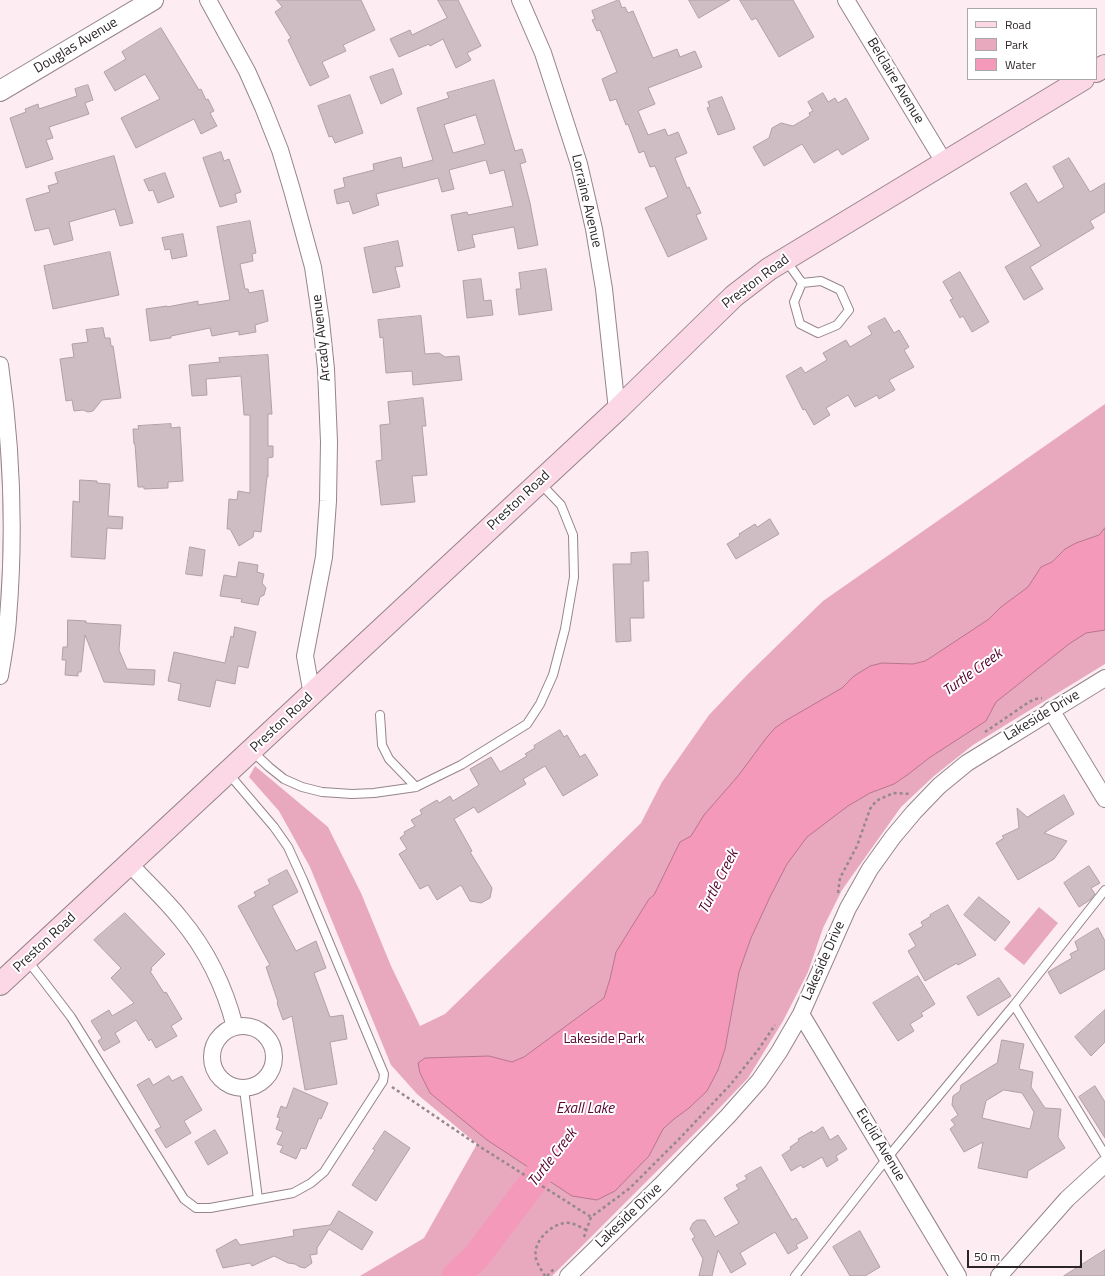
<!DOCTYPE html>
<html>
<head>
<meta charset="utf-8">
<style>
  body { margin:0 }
  #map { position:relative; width:1105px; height:1276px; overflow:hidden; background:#fdecf1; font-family:"Titillium Web",sans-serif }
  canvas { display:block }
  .legend { position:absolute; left:967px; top:8px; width:130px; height:72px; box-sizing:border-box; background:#fff; border:1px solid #aba8a9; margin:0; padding:5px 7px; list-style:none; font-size:12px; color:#2c2527 }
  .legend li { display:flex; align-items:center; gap:8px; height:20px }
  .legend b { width:20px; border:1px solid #aba8a9 }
  .scale { position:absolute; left:967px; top:1250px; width:115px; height:18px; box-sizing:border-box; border:2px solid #2c2527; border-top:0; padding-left:5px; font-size:12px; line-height:14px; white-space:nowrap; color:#2c2527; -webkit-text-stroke:3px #fff; paint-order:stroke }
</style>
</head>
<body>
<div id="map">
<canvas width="1105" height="1276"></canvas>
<ul class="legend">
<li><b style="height:5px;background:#fcd8e6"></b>Road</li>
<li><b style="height:11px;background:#e8a9be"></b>Park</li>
<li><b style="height:11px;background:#f499ba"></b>Water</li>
</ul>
<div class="scale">50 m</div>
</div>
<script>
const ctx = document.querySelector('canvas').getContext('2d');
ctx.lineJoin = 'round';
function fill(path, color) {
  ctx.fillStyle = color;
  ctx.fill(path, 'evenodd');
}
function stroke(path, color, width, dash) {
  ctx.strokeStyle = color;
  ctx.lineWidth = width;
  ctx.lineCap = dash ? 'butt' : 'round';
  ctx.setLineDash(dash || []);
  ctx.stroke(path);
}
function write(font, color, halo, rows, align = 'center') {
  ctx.font = font + ' "Titillium Web",sans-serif';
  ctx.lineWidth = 4;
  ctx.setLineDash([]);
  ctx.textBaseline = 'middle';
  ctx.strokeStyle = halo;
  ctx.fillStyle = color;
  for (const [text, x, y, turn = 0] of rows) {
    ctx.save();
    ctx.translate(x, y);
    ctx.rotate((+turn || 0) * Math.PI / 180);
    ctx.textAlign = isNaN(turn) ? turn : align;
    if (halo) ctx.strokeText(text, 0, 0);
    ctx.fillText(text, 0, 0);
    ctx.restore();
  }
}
fill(new Path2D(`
  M1105,404V664L973,745L934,776L901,807L842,890L823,928L808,972L783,1021L748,1078L705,1123L552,1276H360L424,1238L477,1144L417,1094L391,1065L310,867L279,811L249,777L255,766L328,827L361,893L391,966L420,1026L445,1014L641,823L662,782L709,715L748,674L823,601Z
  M1039,907L1058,923L1024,965L1004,949Z`), '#e8a9be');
const water = new Path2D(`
  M1105,528V630L1086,633L1069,644L996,702L986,721L929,758L910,773L894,784L870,793L848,806L807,837L787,864L770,897L751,938L739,972L725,1049L718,1070L707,1091L689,1108L674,1119L663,1129L649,1156L615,1191L597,1200L572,1196L487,1140L430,1093L420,1073L418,1063L425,1058L489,1056L512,1062L524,1057L604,998L610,979L616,952L649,899L654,895L680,842L691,836L704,815L738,776L767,737L775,728L785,721L842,688L854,676L870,666L882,663L913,664L925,661L930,658L989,619L1001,607L1028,587L1041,567L1052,562L1065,549L1076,543L1099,535Z`);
fill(water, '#f499ba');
stroke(water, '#b8768e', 1);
stroke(new Path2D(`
  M456,1276L476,1257L562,1144`), '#f499ba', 28);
const building = new Path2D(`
  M277,0H361L375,30L343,45L346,51L322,62L329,77L310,86L288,40L291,38L275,12L282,7Z
  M438,0H458L481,46L467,53L471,60L456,68L443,39L430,46L429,44L399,57L390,39L410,30L412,35L447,18Z
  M619,0L622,8L625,7L628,13L633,11L653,58L677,49L680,57L695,51L702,67L648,88L655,104L638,111L648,135L665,129L668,136L678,132L687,153L675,158L687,188L689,187L701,213L696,215L707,239L668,257L645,208L668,197L655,166L650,167L644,151L639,153L628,124L626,125L616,99L610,101L602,79L617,72L600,30L597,31L592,20L595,19L592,11Z
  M689,0H730L699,18Z
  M740,0H793L814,37L779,57L756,18L752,20Z
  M161,28L199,90L201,89L206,100L208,99L214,111L210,113L217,126L201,134L194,119L136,148L121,118L160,99L145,74L115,91L104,72L126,59L122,52Z
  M393,69L402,94L381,104L370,77Z
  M494,80L515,151L522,149L526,162L520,164L530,203L538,245L518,249L514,227L472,235L475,247L458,251L451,215L467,212L468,215L513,206L504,170L490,174L486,160L449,170L454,189L442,192L438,178L376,194L379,205L353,214L349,201L337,204L334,190L345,187L343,178L374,170L373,164L401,157L403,168L433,160L417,108L449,98L447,93ZM476,115L485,144L453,153L444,125Z
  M88,85L93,100L85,103L89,114L49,127L53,138L46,140L53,159L26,168L10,118L26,112L25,109L38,104L39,109L77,96L75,89Z
  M823,93L828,102L835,98L838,103L846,98L869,139L842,155L838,149L814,163L802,144L764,166L753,147L769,138L772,128L781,123L793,126L810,116L809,113L813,111L808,102Z
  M350,95L363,133L335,143L332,136L329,137L318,106Z
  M722,97L735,129L718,135L707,108L710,107L708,102Z
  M221,152L224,161L229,159L241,192L235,194L237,202L220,207L203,158Z
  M114,156L133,223L120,226L115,209L69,222L73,240L54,245L49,228L35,231L26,199L50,192L48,186L58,183L55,173Z
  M1069,158L1090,192L1105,183V212L1090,221L1094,228L1030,267L1043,289L1024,300L1005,267L1041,246L1010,193L1026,183L1038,203L1064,187L1053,167Z
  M165,173L174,197L158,203L153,190L149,191L144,180Z
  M250,221L256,253L252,254L253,261L240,264L245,289H248L249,293L263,290L268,321L255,325L256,332L239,335V331L212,336L210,328L171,336V338L150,341L146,309L167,306V307L198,301V305L230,300L217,227Z
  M183,234L187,256L172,259L170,249L165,250L162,238Z
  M398,241L403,266L395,267L400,287L373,293L364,248Z
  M110,252L119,295L53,309L44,266Z
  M546,269L552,310L519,315L516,289H521L519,273Z
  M960,272L989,322L972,332L963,316L960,318L950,300L953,299L943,282Z
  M481,279L484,301L491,300L493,315L467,318L463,281Z
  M421,316L425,354L439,353L445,357L459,356L462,380L413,385L412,371L386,373L383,337L380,338L378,320Z
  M885,318L894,333L899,330L909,347L904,350L914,367L889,380L895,390L879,399L877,395L855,407L848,395L826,408L830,415L814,425L805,409L803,410L786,376L801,367L805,373L827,360L823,353L846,340L850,347L872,334L868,327Z
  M103,328L105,338H110L111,346H113L121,398L102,400L93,411L88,412L83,410L74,411L72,400L66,401L60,359L74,357L72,344L88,342L86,330Z
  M268,355L272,414H268V446H273V457L268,458V477H267L261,532L254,531L253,537L239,546L230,529H227L229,499L237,500L238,491L250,493V415H244L241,376L206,379L207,395L192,396L189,365L220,362L219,358Z
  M423,398L426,426H422L427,475L412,476L415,502L381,505L376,461L382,460L380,425L390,424L388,402Z
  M171,424V428L180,427L183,481L168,482V488L144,489V487H138L135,444H134L133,429H139L138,426Z
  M80,480L97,481V483L110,484L108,516L123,517L122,529L107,528L105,559L71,557L73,501L79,502Z
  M770,519L779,534L736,559L727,544L740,536L739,534L755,524L757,527Z
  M190,547L205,550L202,576L186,574Z
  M648,552L649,581H643L644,618H630L631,641L616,642L613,564H631V553Z
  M239,562L258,565L257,572L264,574L262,583L266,588L265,591L264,595L260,597L258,605L241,602L242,599L220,596L224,575L236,577Z
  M68,620L86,621V623L121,625L119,650L127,669L155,670L154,685L104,682L85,635L81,672H78V676L65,675L66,660H62L63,647H67Z
  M235,627L256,632L248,668L238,666L235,684L216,680L210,707L178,700L181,684L168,681L174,652L225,663L231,636L233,637Z
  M560,730L564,737L567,735L580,757L585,754L598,775L563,796L545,766L523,779L526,784L478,813L474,807L454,819L472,851L470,852L492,888L490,898L481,903L470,901L461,885L437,900L428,885L420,889L399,854L407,849L400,838L405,834L404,832L415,826L411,820L422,814L420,810L437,800L439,803L450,796L453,801L479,785L470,769L491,757L500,772L527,756L525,754L535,748L534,746Z
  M1064,795L1074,814L1044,833L1067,841L1054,859L1018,880L996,843L1004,838L1002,836L1019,828L1017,808L1027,817Z
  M1089,866L1100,883L1091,888L1095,894L1090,900L1079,907L1064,883Z
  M287,870L298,892L272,906L296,951L316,941L326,968L314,973L330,1017L343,1015L347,1039L330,1042L337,1084L305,1090L292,1016L283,1020L277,1003L278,1002L266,967L270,965L238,906L256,896L254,892L270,884L268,880Z
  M979,897L1010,922L995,941L964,915Z
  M948,905L976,955L958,965L957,963L925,981L908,951L916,946L909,934L923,926L921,922L931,916L930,915Z
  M125,913L165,954L151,968L152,970L150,971L164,993L166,992L182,1019L171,1026L177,1036L156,1048L151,1039L149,1041L136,1020L115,1033L120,1042L104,1051L98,1041L102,1038L91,1021L109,1010L112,1016L134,1003L111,978L121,968L94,940Z
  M1098,928L1105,941V969L1060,994L1048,972L1072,958L1070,954L1078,950L1075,942Z
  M918,976L935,1004L921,1013L923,1016L910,1024L914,1031L898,1041L873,1003Z
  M999,978L1011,996L978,1016L967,997Z
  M1105,1010V1042L1091,1056L1075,1037Z
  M1002,1040L1024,1044L1019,1069L1033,1072L1031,1087L1045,1108L1061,1109L1058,1137L1065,1148L1028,1171L1027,1178L978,1168L983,1142L964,1152L950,1129L955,1125L951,1120L958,1115L952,1105L953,1096L960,1091L961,1085L997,1063ZM1004,1090L1022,1093L1034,1112L1030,1129L982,1118L986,1101Z
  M169,1076L172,1081L182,1076L202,1110L184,1121L191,1133L166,1148L155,1130L161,1127L137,1085L149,1078L153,1085Z
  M1095,1086L1105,1102V1138L1079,1097Z
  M294,1088L328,1103L321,1119L319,1118L306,1149L301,1148L296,1159L280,1152L283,1146L277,1144L283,1132L276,1129L280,1118L277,1117L281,1106L286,1108Z
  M823,1127L830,1140L838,1135L847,1149L836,1156L838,1160L827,1167L822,1157L803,1168L801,1165L791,1171L782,1155L791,1149L790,1147L799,1141L798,1139L812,1131L813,1133Z
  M215,1130L228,1153L208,1165L195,1142Z
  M385,1131L410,1148L376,1201L352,1185L375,1150L373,1149Z
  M761,1167L792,1220L796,1218L808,1238L796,1245L798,1248L788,1254L775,1232L740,1253L746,1264L731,1273L718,1250L712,1276H699L703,1259L692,1239L695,1237L690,1229L693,1223L697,1220H705L715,1237L739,1223L724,1198L739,1189L736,1185L747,1179L745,1176Z
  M339,1211L373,1232L362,1250L329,1229L317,1248V1254L310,1255L312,1263L305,1268L300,1267L295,1264L288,1263L274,1256L252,1266L250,1263L223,1268L216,1250L236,1239L240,1245L294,1236L293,1230L330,1225Z
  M860,1231L880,1267L865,1276H850L833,1247Z
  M1105,1250V1276H1064Z`);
fill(building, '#cebdc2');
stroke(building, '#b1a1a6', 1);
const service = new Path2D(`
  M785,259L802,283L821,281L840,290L849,310L837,325L818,333L800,324L794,302L802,283
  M380,715L382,745L389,759L416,787
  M252,751L269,767L284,779L302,787L322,792L352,794L374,793L416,787L461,765L527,724L540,704L553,675L565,629L574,577L573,535L561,505L540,483
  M27,960L42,979L71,1017L184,1199L196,1208H210L293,1193L311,1183L324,1172L383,1081L384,1074L303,880L288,847L274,827L228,773
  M1014,1005L1105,1155
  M244,1089L258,1199
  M795,1276L888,1157L1014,1005L1105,890`);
const minor = new Path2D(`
  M208,0L247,71L263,107L280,150L292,190L313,267L321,321L326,369L329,442L328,501L324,557L305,656L312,695
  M520,0L543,53L579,164L594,229L604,289L617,410
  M846,0L944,162
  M0,365C12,449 15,534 8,618C7,637 3,657 0,676
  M1051,710L1105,799
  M130,864C146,882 165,899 180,918C206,949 225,988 235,1027
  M801,1014L958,1276
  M212 1057a31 31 0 1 1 62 0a31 31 0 1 1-62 0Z
  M568,1276L660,1186L728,1116L759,1081L779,1052L801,1014L848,908L870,869L893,837L914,812L939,786L967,763L1105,678
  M999,1276L1067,1199L1105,1164`);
const tertiary = new Path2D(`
  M0,91L153,0`);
const secondary = new Path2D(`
  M1096,71L1105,66
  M0,984L617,410L734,296L769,269L1083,79`);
stroke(service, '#95858a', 10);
stroke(minor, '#95858a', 18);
stroke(tertiary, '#95858a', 22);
stroke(secondary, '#95858a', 24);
stroke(new Path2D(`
  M985,732L1029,702L1035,699L1042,698
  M838,893L840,878L857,846L870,809L876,801L893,793L911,794
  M392,1087L482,1148L591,1217
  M584,1237L591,1217L630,1188L682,1136L731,1084L758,1050L775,1025
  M545,1276C542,1271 538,1265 536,1259C532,1242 550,1225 565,1223C573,1222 580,1227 586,1230
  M547,1276L554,1269`), '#94888c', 2.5, [3, 3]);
stroke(service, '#fff', 8);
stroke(minor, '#fff', 16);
stroke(tertiary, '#fff', 20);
stroke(secondary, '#fcd8e6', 22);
write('14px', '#2c2527', '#fff', [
  ["Douglas Avenue",76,46,-31],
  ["Belclaire Avenue",895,81,59],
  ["Lorraine Avenue",586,201,77],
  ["Preston Road",756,282,-37],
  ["Arcady Avenue",322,338,-96],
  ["Preston Road",519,501,-43],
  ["Lakeside Drive",1042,716,-31],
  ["Preston Road",282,723,-43],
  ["Preston Road",45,943,-43],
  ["Lakeside Drive",824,961,-66],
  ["Euclid Avenue",880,1145,59],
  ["Lakeside Drive",629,1216,-44]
]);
write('14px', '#580730', '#fff', [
  ["Lakeside Park",604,1040]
]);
write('italic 15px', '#56032e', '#fff', [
  ["Turtle Creek",973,673,-36],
  ["Turtle Creek",719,882,-63],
  ["Exall Lake",585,1109],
  ["Turtle Creek",553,1158,-52]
]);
</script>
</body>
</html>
